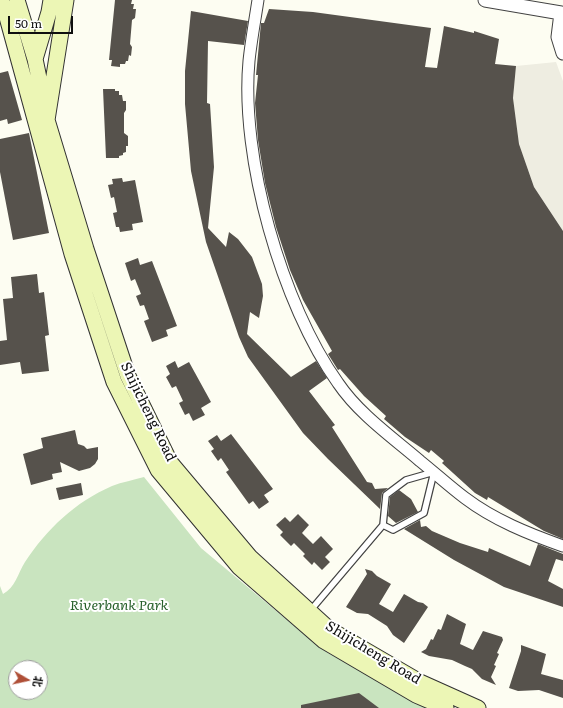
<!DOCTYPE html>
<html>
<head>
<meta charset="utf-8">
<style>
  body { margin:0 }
  #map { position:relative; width:563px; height:708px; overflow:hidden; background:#fdfdf2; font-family:Literata,"Noto Sans SC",serif }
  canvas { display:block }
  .north { position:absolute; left:8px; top:660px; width:40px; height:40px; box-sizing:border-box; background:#fff; border:1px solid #9f9f9f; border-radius:50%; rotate:99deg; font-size:11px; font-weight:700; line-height:16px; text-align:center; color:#0f0f0f }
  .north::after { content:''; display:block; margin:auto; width:14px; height:18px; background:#af4f37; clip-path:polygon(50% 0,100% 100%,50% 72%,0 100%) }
  .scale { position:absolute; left:8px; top:16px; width:65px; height:18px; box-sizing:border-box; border:2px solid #0f0f0f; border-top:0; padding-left:5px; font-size:12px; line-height:14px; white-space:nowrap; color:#0f0f0f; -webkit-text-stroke:3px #fff; paint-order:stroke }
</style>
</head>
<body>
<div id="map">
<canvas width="563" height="708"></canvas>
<div class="north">北</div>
<div class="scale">50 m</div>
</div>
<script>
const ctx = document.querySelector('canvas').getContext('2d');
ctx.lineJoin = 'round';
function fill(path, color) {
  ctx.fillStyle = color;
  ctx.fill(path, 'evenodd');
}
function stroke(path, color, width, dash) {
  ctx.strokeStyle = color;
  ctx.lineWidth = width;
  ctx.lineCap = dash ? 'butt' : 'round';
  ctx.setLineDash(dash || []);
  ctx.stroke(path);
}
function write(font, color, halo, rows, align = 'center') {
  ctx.font = font + ' Literata,serif';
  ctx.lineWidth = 4;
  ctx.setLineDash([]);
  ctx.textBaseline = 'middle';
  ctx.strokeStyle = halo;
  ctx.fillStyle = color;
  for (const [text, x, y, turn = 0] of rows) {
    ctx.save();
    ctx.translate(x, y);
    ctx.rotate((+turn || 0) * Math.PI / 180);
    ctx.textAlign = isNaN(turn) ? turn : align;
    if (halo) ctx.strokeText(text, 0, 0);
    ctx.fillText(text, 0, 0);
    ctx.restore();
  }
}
fill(new Path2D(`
  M144,477L201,548L305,635L328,653L428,708H0V586L3,594C15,588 18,573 25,562C47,529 75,502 112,486C122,482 134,480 144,477ZM16,668H40V692H16Z`), '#c9e4bf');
fill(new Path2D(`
  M556,62L563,81V231L534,187L519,144L513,98L516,66Z`), '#eeede1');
fill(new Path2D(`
  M115,0H132L131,4H134L133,9H136L135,18L132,20L130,44L132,47L131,56L129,55L128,61H126L125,64H120V67L111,66L112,60H109Z
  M269,9L313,12L431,28L425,67L437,68L444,26L474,33V31L499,39L495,64L516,66L513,98L519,144L534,187L563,231V539L544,531L488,497L487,500L475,493L442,463L444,461L431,450L429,453L405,437L384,419L386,416L364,396L340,369L338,370L328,354L332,351L303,300L290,270L276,227L265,183L258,140L255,103L258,75H256L261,23H264Z
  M191,11L248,21L244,45L208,41L207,103L210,104L214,167L208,228L226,247L229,232L238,239L252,257L262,284L263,296L259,318L250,312L247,334L291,377L316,361L327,378L309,391L335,425L332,427L367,482L372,483L375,489L388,488L382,493L380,509L328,459L303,433L248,357L239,337L206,242L191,171L185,104V71Z
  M8,71L22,120L8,124L7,119L0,121V73Z
  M103,89H115V91H119V95H122L123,101H126V110L124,113V133L128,136V146H126V152L123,153V155L119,156V158H106Z
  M29,133L49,233L13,240L0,172V139Z
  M122,178L123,182L135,180L143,222L132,224L133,230L120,232L119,227H116L113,213L117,212L114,197L111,198L108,185L113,184L112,179Z
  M138,258L140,265L152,261L177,326L166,330L168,336L152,342L144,321L149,319L144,305L140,306L136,296L141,294L135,279L131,281L125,263Z
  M37,274L39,293L44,292L49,335L45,336L49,371L22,374L20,362L0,365V341L7,340L3,299L13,298L11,277Z
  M175,361L178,368L189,362L211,402L201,408L205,415L193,421L189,413L185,415L179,403L183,401L176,386L172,388L166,377L170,374L166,366Z
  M75,430L78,444L84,446L87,449L98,447V459L95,464L90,468L79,471L60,462L62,472L52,474L53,479L31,485L23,454L43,448L41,438Z
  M231,434L273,489L264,495L269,502L259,509L253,501L249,504L226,472L229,470L221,458L218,461L211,451L214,449L208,441L217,435L221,441Z
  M81,483L83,495L59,500L56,488Z
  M399,490L411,499L418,512L396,523L388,516L390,497Z
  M298,514L309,525L302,533L313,544L321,536L333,549L325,557L330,562L322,570L314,562L312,565L303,556L305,554L294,543L291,546L280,535L283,532L276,525L285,517L290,522Z
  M420,520L421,527L426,526L432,531L460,543L488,552L489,548L530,566L538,544L563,554V561L556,559L548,581L563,589V607L504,587L454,560L404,529Z
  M365,569L372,571L377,576L391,584L379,604L393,612L404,594L418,602L423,603L428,607L404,643L393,635L387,626L368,614L357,613L346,607L367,574Z
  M447,614L466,624L460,644L473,650L483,631L502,637L503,640L497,653L499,654L494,665L496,666L491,677L496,685L482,679L472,669L465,666L452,660L429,656L421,652L426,649L431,639L433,640L438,629L441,630Z
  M521,645L546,654L541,674L563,680V698L539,690L518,691L509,688L521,651Z
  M359,693L379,708H301V705Z`), '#56524c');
const service = new Path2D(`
  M310,611L383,525L386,495L406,480L434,472L424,513L393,530L383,525`);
const minor = new Path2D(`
  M258,0C255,20 251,41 249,61C240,157 282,305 338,383C359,414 392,437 420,461C435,473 449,486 465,498C494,520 529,534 563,546`);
const tertiary = new Path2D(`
  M485,0L561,13L558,37L563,53`);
const secondary = new Path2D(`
  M1,0L5,10L72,254L114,382L158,470L239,567L324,641L416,695L446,708
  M17,0L35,59L45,107
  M66,0L47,120L86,249L128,376L170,462L250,557L329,629L420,682L478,708
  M35,59L49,12L51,0`);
stroke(service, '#424242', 8);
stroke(minor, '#424242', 13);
stroke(tertiary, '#424242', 15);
stroke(secondary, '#313131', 17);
stroke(service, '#fff', 5.5);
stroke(minor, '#fff', 11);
stroke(tertiary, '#fff', 13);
stroke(secondary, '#ecf6b5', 15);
write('14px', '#0f0f0f', '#fff', [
  ["Shijicheng Road",148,412,64],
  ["Shijicheng Road",373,653,31]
]);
write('italic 14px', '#265f29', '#fff', [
  ["Riverbank Park",119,606]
]);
</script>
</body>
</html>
